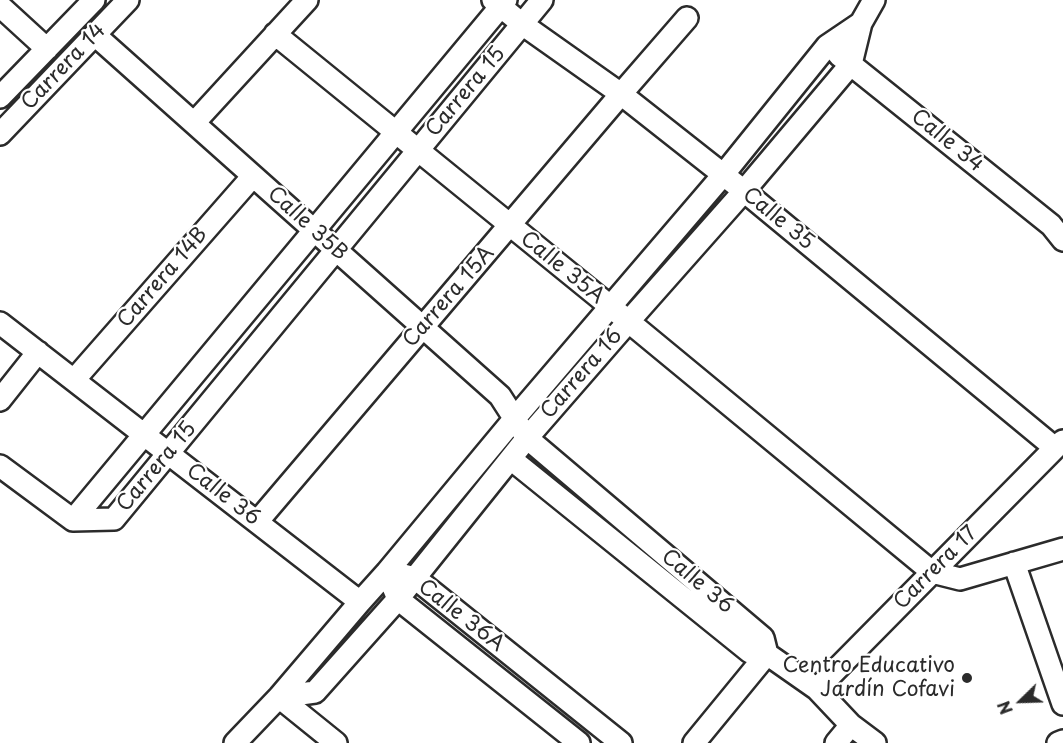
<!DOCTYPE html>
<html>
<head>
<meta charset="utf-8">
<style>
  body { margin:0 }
  #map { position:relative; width:1063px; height:743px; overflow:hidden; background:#fff; font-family:"Playpen Sans",sans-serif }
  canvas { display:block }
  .north { position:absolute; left:991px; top:671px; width:60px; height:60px; -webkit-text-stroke:4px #fff; paint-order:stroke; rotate:247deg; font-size:16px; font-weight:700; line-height:24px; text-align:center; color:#2b2b2b }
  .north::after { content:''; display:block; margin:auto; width:21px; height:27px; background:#2b2b2b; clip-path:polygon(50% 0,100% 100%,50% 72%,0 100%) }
</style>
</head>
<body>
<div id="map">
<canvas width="1063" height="743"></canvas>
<div class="north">N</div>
</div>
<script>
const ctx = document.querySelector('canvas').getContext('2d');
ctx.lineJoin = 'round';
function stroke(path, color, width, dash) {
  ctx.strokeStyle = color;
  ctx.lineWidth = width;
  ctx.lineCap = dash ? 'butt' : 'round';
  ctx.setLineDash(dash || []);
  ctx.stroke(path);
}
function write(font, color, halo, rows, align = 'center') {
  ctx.font = font + ' "Playpen Sans",sans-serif';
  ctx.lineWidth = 4.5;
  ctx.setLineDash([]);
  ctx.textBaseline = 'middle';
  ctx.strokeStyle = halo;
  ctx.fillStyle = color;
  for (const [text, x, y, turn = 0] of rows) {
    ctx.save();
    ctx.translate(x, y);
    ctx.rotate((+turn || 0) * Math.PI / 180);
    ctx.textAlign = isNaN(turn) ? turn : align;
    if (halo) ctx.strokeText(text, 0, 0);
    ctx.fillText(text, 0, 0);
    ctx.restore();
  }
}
const minor = new Path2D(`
  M493,0L522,24L621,94L744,191L1055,448
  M0,6L47,49
  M275,34L611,307L932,572L960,579L1063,549
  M95,35L500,396L527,438L763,638L767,654L817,689L851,725L875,743
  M839,55L1051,225L1063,240
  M0,97L94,0
  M194,123L307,0
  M0,134L128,0
  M0,323L360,602
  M74,380L253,176
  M0,400L38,352
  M511,459L750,652L767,654
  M0,466L73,520
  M73,520L114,519L542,0
  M73,520L506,0
  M257,522L621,94L687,18
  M1014,563L1063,704
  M403,575L415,578L621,743
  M393,587L398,599L579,743
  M817,689L1055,448L1063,441
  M279,697L315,692L398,599L527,438L628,322L744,191L851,64L861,23L874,0
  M279,697L336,743
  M235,743L279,697L360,602L387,572L515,418L723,175L827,46L861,23
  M694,743L767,654
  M836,743L851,725
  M1058,743L1063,741`);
stroke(minor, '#2b2b2b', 26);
stroke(minor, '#fff', 21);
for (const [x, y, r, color] of [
  [967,678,6,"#2b2b2b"]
]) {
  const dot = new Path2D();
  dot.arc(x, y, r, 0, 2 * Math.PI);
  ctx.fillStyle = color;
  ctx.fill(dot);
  stroke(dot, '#fff', 2);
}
write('21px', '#2b2b2b', '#fff', [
  ["Carrera 14",64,67,-46],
  ["Carrera 15",466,92,-50],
  ["Calle 34",947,141,39],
  ["Calle 35",778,219,39],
  ["Calle 35B",307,224,42],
  ["Calle 35A",562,268,39],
  ["Carrera 14B",163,278,-49],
  ["Carrera 15A",449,297,-49],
  ["Carrera 16",582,374,-49],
  ["Carrera 15",157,467,-50],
  ["Calle 36",223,495,38],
  ["Carrera 17",936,568,-45],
  ["Calle 36",697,582,40],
  ["Calle 36A",461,616,38]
]);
write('21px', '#2b2b2b', '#fff', [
  ["Centro Educativo",955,666],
  ["Jardín Cofavi",955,690]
], 'right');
</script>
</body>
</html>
